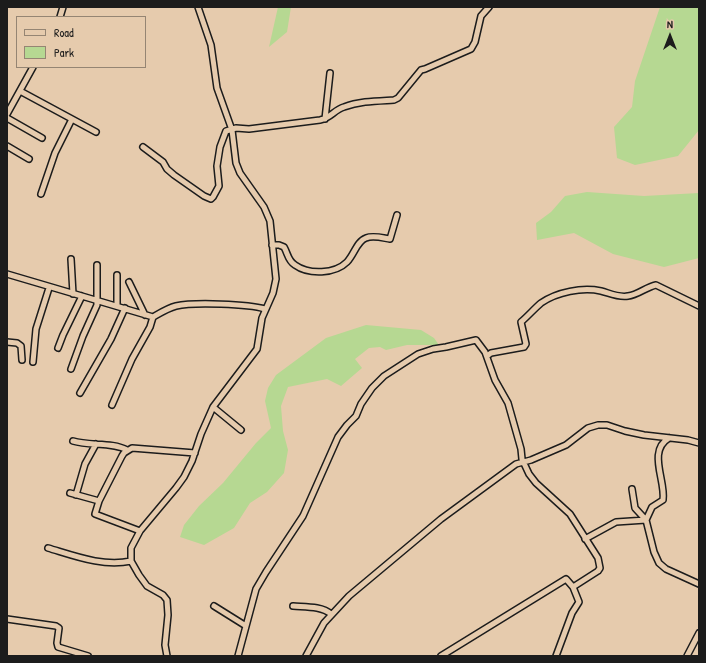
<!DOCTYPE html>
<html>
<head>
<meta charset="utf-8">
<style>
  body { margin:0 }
  #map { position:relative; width:706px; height:663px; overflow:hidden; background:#e6cbad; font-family:"Patrick Hand",sans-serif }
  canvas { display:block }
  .frame { position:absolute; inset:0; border:8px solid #1c1c1c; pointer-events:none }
  .legend { position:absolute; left:16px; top:16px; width:130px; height:52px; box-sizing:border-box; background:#e6cbad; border:1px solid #958573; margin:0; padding:5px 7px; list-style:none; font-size:12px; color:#1c1c1c }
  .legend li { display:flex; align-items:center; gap:8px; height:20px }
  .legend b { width:20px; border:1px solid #958573 }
  .north { position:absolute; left:650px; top:16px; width:40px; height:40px; -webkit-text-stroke:3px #e6cbad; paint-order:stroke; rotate:0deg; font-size:11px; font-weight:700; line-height:16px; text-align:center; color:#1c1c1c }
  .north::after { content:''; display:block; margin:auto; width:14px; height:18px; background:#1c1c1c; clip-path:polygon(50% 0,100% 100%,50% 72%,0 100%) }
</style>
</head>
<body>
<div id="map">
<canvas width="706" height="663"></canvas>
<div class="frame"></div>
<ul class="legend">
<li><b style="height:5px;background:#e6cbad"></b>Road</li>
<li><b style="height:11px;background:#b6d892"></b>Park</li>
</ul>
<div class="north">N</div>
</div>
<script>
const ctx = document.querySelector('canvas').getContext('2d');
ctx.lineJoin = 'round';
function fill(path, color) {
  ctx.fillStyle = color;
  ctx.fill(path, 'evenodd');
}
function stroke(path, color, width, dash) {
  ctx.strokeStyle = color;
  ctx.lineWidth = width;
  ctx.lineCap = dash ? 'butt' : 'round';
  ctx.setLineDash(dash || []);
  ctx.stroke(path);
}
fill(new Path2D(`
  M278,7H291L287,32L269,47Z
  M660,7H699V130L678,156L635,165L617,158L614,127L632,107L635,81Z
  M587,192L644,196L699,193V258L664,267L613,254L574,233L537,240L536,223L551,212L565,196Z
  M366,325L421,330L434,338L439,345H407L386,350L380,347L369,348L355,359L362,368L341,386L327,379L288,387L281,406L283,431L288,450L284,473L267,492L250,503L234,528L204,545L180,537L184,525L199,506L223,483L256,443L271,428L265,401L268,388L276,375L326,338Z`), '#b6d892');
const minor = new Path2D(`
  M60,17L63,7
  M20,91L96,132
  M7,114L33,67
  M7,118L42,138
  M325,119L330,73
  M7,146L29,159
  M143,147L163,162L167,169L174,175L204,196L211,199L213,197L219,186L217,166L220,147L226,131L236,128L249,129L320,120C331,118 334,110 344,107C360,101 377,101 394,100L398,98L421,70L425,69L471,49L475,42L481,16L489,7
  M41,194L55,153L72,119
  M272,245H279L284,247C288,254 288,261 295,265C309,275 335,274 347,262C354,255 357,241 366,238C373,235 383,238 390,239L397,215
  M71,259L73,294
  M7,274L153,317C160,313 168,308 176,306C194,302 248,304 265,309
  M129,282L145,315
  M117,306V275
  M7,342L17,343L21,346L22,360
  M58,348L63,335L82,296
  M487,356L491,353L524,347L526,344L521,322C528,316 534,309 541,303C557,292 582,287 601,291C609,293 619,298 628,296C638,295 646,287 656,285L699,306
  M33,362L36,329L49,288
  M71,369L83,336L97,305V265
  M80,393L111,339L125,308
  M112,405L132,359L150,327L153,317
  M213,407L241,430
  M669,438C647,451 666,481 663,500L652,507L646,520L654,552L659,563L666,569L699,584
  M73,441C90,446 112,442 127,450
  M70,493L99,501
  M76,495L85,464L96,444
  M140,531L95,514L99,501L122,456L124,453L132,448L195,453
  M585,539L616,522L646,520L635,508L632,489
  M48,548C75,556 103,567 131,561
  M214,606L246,626
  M293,606C305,607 322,606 331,614
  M7,619L56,626L59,628L57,643L58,647L88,656
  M167,656L165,645L168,615L167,600L163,595L147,586L139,575L131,561V548L140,531L176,488L184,477L192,461L201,434L213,407L257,349L262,318L273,293L276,279L270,221L264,207L240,173L236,163L232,130L217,88L211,45L198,7
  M238,656L256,589L266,572L303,516L338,437L347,425L356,416L361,404L372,388L384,376L418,354L433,349L446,347L476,340L485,352L495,380L508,403L521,449L522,459L529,474L536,483L570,514L598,558L600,568L598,571L573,587
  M306,656L324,623L349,596L441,519L516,464L531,460L566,445L588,428L598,425H607L625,431L644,435L688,440L699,443
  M441,656L566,579L573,587L579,602L572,613L556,656
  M687,656L699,633`);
stroke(minor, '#1c1c1c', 8);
stroke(minor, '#e6cbad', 5);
</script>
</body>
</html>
